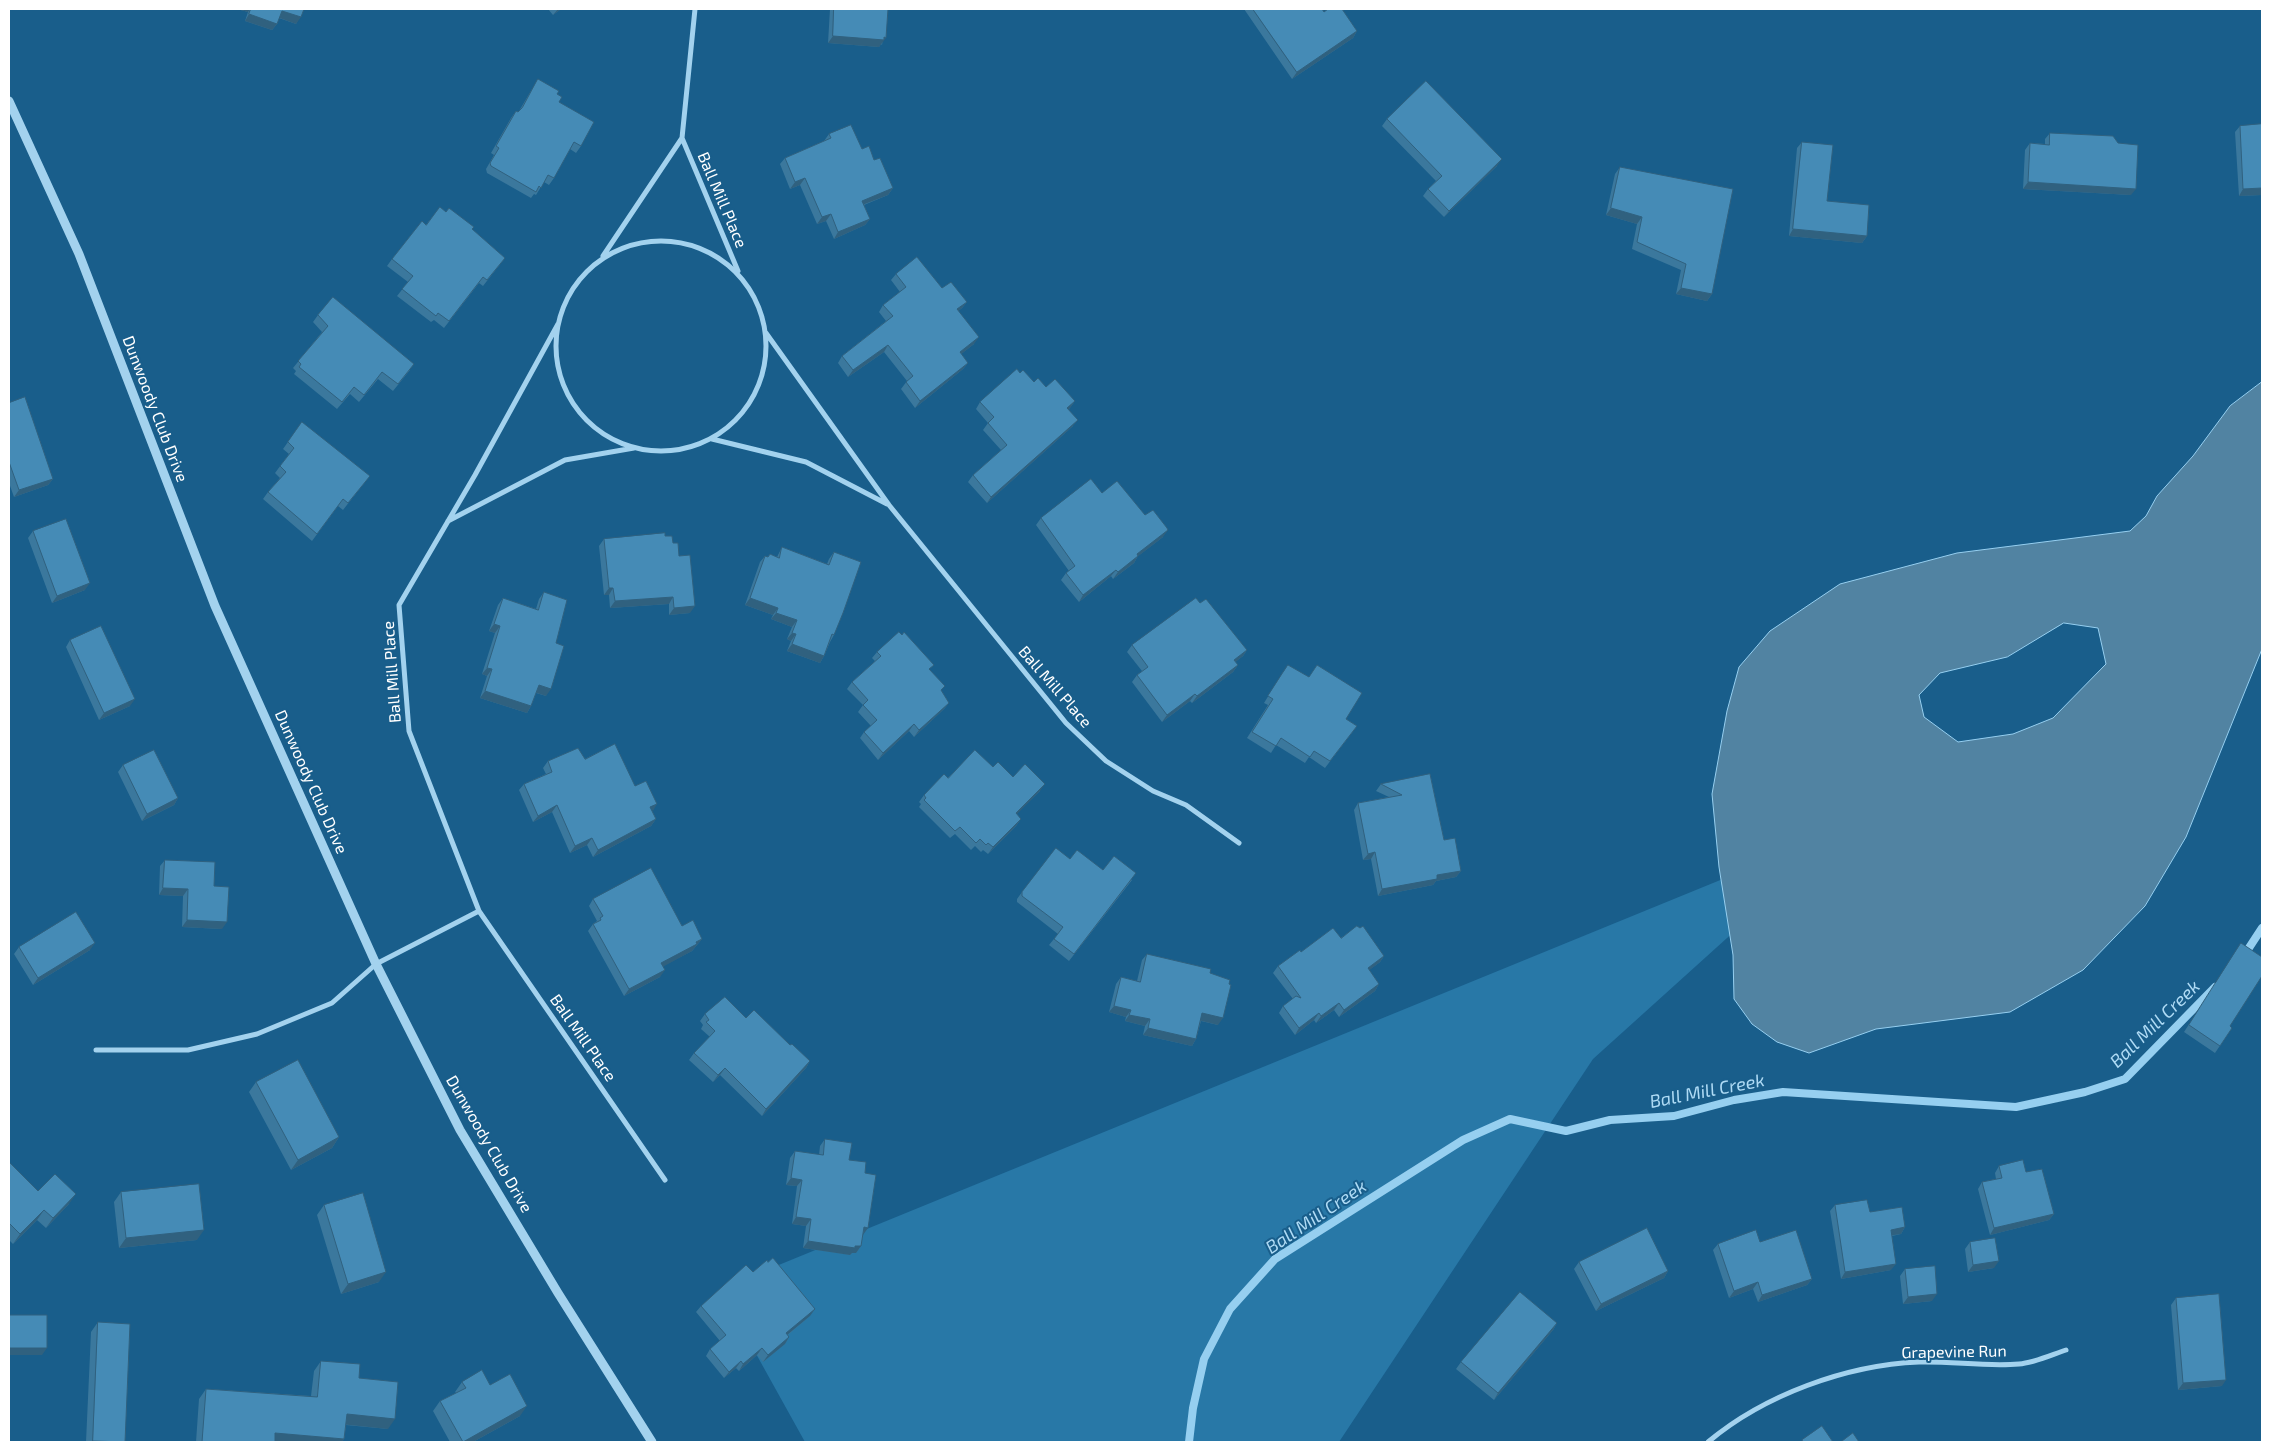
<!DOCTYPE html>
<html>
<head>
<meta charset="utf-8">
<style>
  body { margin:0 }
  #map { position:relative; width:2271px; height:1451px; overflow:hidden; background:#195e8b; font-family:"Exo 2",sans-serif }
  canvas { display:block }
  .frame { position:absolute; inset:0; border:10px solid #fff; pointer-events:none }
</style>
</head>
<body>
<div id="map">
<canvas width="2271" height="1451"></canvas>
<div class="frame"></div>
</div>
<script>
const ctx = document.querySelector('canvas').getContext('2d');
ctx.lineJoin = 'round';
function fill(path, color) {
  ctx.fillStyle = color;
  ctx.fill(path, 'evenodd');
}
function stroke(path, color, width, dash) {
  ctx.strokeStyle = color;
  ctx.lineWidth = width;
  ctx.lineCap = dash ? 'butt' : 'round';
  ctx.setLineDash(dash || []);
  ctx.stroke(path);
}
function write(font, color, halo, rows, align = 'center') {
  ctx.font = font + ' "Exo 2",sans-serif';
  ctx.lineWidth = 4;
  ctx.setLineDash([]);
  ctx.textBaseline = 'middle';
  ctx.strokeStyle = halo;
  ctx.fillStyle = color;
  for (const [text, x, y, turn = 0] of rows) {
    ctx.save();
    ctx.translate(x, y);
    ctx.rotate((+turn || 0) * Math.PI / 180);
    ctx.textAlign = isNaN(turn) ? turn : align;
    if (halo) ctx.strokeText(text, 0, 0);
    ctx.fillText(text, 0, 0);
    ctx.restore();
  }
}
fill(new Path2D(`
  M1850,827L1593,1059L1339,1442H805L720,1289Z`), '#2878a7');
const water = new Path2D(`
  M2262,382V649L2186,837L2145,906L2083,970L2010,1012L1876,1029L1809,1053L1777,1042L1752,1024L1734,999L1733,955L1719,867L1712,794L1727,711L1739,667L1770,631L1840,584L1957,553L2130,531L2146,516L2157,496L2193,456L2230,406ZM2064,623L2098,628L2106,664L2053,718L2013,734L1958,742L1924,717L1919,695L1940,673L2007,657Z`);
fill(water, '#5183a2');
stroke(water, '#96cff0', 1);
stroke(new Path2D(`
  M2243,957L2262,928
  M1189,1442L1193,1408L1204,1359L1230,1309L1275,1259L1463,1140L1510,1119L1566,1131L1610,1120L1674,1116L1734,1100L1783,1092L2016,1107L2085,1092L2125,1079L2215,987`), '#96cff0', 8);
stroke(new Path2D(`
  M682,138L738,271
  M556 346a105 105 0 1 1 210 0a105 105 0 1 1-210 0Z
  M603,256L682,138L695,9
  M766,333L889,505L1066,723L1106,761L1153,791L1186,805L1239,843
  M712,439L806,462L887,504
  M448,521L565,460L634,448
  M479,911L665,1180
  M96,1050H188L257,1034L332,1003L376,964L479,911L409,731L399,605L475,475L558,324
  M1708,1442C1764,1395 1846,1365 1919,1362C1952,1361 1986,1367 2019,1364C2034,1363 2051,1355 2066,1350`), '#a3d2ee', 5);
stroke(new Path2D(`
  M9,101L79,254L215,606L376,964L460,1130L558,1293L652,1442`), '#a3d2ee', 9);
fill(new Path2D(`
  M237,9H304L296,24L279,18L277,24L272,30L245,21L248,12Z
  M548,9H561L553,15Z
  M830,9H888L882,45L881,44L879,47L828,43Z
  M1244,9H1322L1324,12L1357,31L1353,38L1292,79Z
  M538,79L557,94L559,102L581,146L576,153L570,149L554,178L549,185L544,182L536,195L534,194L531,198L487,173L486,169L494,155L491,153L511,118L516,111L518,112L519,111Z
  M1387,119L1497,166L1444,217L1423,196L1428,189L1436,181L1382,126Z
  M2262,124V195L2239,196L2235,132L2240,126Z
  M2050,133L2131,195L2023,189L2025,150L2030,143L2045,144V139Z
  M829,134L862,149L874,160L893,188L888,195L864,205L870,219L865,225L834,239L826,221L817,224L800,185L790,189L780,164L785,158L824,141Z
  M1802,142L1827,201L1867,236L1862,243L1789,236L1797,148Z
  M1620,167L1712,294L1707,301L1676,294L1681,270L1632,249L1637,224L1606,215L1615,174Z
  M446,212L472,229L505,258L483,286L479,283L444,328L434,320L431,322L397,296L408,282L387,266L392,259L426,225Z
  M896,274L942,288L967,302L962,308L958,311L974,344L961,354L968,363L963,369L915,408L901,389L907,381L884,352L848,377L838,363L842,356L886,321L879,312L883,305L900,292L891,280Z
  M318,315L410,370L393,391L378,379L359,402L350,394L337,409L294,374L296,371L293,368L322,332L313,322Z
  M1020,373L1034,382L1046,387L1075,401L1069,409L1073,426L987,503L968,482L973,475L1001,450L983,430L988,423L976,409L980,402Z
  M9,403L53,479L48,485L14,497L9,483Z
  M302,422L365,482L343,510L338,506L312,541L263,499L268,492L280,478L275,473L289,454L283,449Z
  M1102,493L1163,537L1138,556L1134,563L1113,579L1111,576L1079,602L1061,580L1066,573L1069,571L1036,525L1041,518Z
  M33,531L85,590L52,603L28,538Z
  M665,536L673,543L679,556L690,613L669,615V604L610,608L609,595H604L599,546L604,539Z
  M782,547L827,564L829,559L834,552V635L830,642L824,656L820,663L787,651L791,641L787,639L792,627L771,619L773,615L745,605L760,562L765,556L768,557L770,554L777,557Z
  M544,592L556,643L546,696L536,693L531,706L527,713L480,698L487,676L482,674L495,633L489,631L498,605L503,598L536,609L539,599Z
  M1200,603L1247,650L1243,656L1235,662L1238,665L1233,672L1192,703L1190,701L1162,722L1132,682L1137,675L1142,671L1127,652L1132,645Z
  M70,640L130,706L99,720L66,647Z
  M877,652L930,670L941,691L949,703L944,709L914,737L909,731L878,760L860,738L864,732L871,726L858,712L863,705L847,689L852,682L875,661L872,658Z
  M1283,672L1346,719L1357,726L1325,768L1309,757L1305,763L1276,745L1271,753L1247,738L1268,705L1264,703Z
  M585,759L635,786L652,811L656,819L651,826L593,857L587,845L570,853L552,812L533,822L519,790L524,784L546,774L543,768L548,761Z
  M123,765L178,798L174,805L142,821L118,772Z
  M1430,774L1444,840L1461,871L1456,877L1436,881L1433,885L1378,896L1371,859L1363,860L1354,810L1358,803L1389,797L1376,791L1381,784Z
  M1013,777L1040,791L1016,814L1021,819L1016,826L988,854L983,850L981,852L975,846L971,850L955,834L950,838L919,807L921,804L919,802L924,795L948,778Z
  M1070,859L1132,880L1069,961L1049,945L1058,934L1017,902V899L1022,892Z
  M165,860L214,886L222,929L182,927L183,896L159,895L160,866Z
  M593,899L682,926L702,939L692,951L663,966L660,977L624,996L588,931L593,924L597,921L589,906Z
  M1341,938L1384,956L1380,962L1369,970L1379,984L1375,991L1339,1017L1334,1010L1316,1023L1314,1020L1295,1035L1279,1013L1283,1006L1293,999L1273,973L1278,966Z
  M19,947L90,950L33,985L14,954Z
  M2237,950L2230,1026L2232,1028L2215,1053L2184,1032Z
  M1147,954L1210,973L1218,1025L1201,1021L1196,1039L1192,1046L1143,1035L1145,1026L1125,1021L1126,1017L1109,1012L1116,984L1121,977L1137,981L1142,960Z
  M705,1014L746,1018L790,1045L810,1061L806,1068L762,1116L720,1075L713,1082L689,1060L694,1053L710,1037L701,1029L703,1025L700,1021Z
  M256,1082L339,1137L332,1148L291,1170L249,1092Z
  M825,1139L865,1173L863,1234L861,1246L856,1253H852L850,1255L803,1248L806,1226L792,1224L797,1186L786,1185L790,1158L795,1151L819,1155L820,1146Z
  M9,1162L38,1191L69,1204L46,1228L37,1220L13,1244L9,1240Z
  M1999,1166L2054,1214L2049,1220L1990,1235L1978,1189L1982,1182L1996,1179L1995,1173Z
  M121,1192L197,1240L119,1248L114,1202Z
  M324,1205L379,1282L341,1294L317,1215Z
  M1835,1205L1870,1212L1905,1227L1901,1234L1892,1236L1891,1270L1841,1279L1830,1211Z
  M1760,1242L1812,1279L1807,1285L1758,1302L1753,1289L1729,1298L1713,1250L1718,1244Z
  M1970,1242L1994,1268L1968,1272L1965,1249Z
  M1579,1262L1668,1271L1664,1278L1596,1311L1574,1269Z
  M1905,1269L1932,1301L1903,1304L1900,1276Z
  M2176,1298L2222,1386L2178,1390L2171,1305Z
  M701,1306L810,1316L788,1335L789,1337L785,1344L763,1362L757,1355L739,1371L736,1368L724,1378L706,1356L710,1349L720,1341L696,1312Z
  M98,1322L125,1442H86L91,1332Z
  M1557,1323L1553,1330L1494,1400L1456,1369L1461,1362Z
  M321,1361L359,1378L388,1429L346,1425L344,1439L342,1442H196L199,1399L206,1389L311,1396L314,1371Z
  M462,1382L490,1385L520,1416L473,1442H450L433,1411L440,1401L456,1393L455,1392Z`), '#3b789d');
fill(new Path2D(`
  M237,9H250L248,12Z
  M558,9H561L553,15Z
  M282,11L301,17L296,24L277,17Z
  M249,14L277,24L272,30L245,21Z
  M1357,31L1353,38L1292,79L1297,72Z
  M833,36L884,37L886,38L879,47L828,43Z
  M1502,159L1497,166L1444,217L1449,211Z
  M805,178L800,185L790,189L795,182Z
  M2028,182L2136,189L2131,195L2023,189Z
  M893,188L888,195L857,207L862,201Z
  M2262,188V195L2239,196L2243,189Z
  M1611,208L1642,217L1637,224L1606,215Z
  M831,214L826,221L817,224L822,217Z
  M870,219L865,225L834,239L838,232Z
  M1793,229L1867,236L1862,243L1789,236Z
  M1681,288L1712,294L1707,301L1676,294Z
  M967,302L962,308L952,316L957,309Z
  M979,337L974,344L955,359L960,352Z
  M888,345L884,352L848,377L853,370Z
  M968,363L963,369L915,408L920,401Z
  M1075,401L1070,408L1063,414L1067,408Z
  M1078,420L1073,426L987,503L991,497Z
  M53,479L48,485L14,497L19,490Z
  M1168,530L1163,537L1132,561L1137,554Z
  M1138,556L1134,563L1113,579L1118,572Z
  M1116,570L1111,576L1079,602L1083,595Z
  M90,583L85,590L52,603L57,596Z
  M609,588H613L609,595H604Z
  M673,597L669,604L610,608L615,601Z
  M750,598L778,608L773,615L745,605Z
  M695,606L690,613L669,615L674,608Z
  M776,613L797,620L792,627L771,619Z
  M494,624L500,626L495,633L489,631Z
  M792,633L796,634L791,641L787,639Z
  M792,644L824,656L820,663L787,651Z
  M1247,650L1243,656L1229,667L1234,660Z
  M1238,665L1233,672L1192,703L1197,696Z
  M487,668L492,669L487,676L482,674Z
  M539,685L551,689L546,696L534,692Z
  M485,691L531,706L527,713L480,698Z
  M1195,694L1190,701L1162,722L1167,715Z
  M135,699L130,706L99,720L104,713Z
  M949,703L944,709L914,737L919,730Z
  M914,724L909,731L878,760L883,753Z
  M1045,784L1040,791L1011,820L1016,813Z
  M178,798L174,805L142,821L147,814Z
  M657,804L653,811L650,807Z
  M557,805L552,812L533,822L538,816Z
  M656,819L651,826L593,857L598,850Z
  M1021,819L1016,826L988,854L993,847Z
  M592,838L587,845L570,853L575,846Z
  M1375,852L1371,859L1363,860L1368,854Z
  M1461,871L1456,877L1436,881L1433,885L1378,896L1382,889L1437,875Z
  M163,888L188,889L183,896L159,895Z
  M187,920L227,922L222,929L182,927Z
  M702,939L692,951L657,970L661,963Z
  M95,943L90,950L33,985L38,978Z
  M1384,956L1380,962L1363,975L1368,968Z
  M665,970L660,977L624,996L629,989Z
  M1379,984L1375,991L1339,1017L1344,1010Z
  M1339,1003L1334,1010L1316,1023L1321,1016Z
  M1114,1006L1131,1010L1126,1017L1109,1012Z
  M1202,1013L1223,1018L1218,1025L1198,1020Z
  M1319,1013L1314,1020L1295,1035L1299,1028Z
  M1129,1015L1150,1019L1145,1026L1125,1021Z
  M1148,1028L1196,1039L1192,1046L1143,1035Z
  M810,1061L806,1068L762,1116L766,1109Z
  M725,1068L720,1075L713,1082L718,1075Z
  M339,1137L332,1148L291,1170L298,1160Z
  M791,1178L802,1180L797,1186L786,1185Z
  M76,1194L69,1204L46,1228L53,1218Z
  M44,1210L37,1220L13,1244L20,1234Z
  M2054,1214L2049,1220L1990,1235L1994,1228Z
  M796,1217L811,1219L806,1226L792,1224Z
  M864,1227L868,1228L863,1235Z
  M1905,1227L1901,1234L1887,1236L1891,1230Z
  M204,1230L197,1240L119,1248L126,1238Z
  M808,1241L861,1246L856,1253H852L850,1255L803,1248Z
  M1999,1261L1994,1268L1968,1272L1973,1265Z
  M1896,1264L1891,1270L1841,1279L1845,1272Z
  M1668,1271L1664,1278L1596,1311L1601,1304Z
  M386,1272L379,1282L341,1294L348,1284Z
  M1812,1279L1807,1285L1758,1302L1762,1295Z
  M1758,1282L1753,1289L1729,1298L1734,1291Z
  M1937,1294L1932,1301L1903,1304L1908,1297Z
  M815,1309L810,1316L781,1340L786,1333Z
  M1557,1323L1553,1330L1494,1400L1498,1393Z
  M789,1337L785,1344L763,1362L768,1355Z
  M9,1348H47L42,1355H9Z
  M762,1348L757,1355L739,1371L743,1364Z
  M741,1361L736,1368L724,1378L729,1372Z
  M2226,1380L2222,1386L2178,1390L2183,1383Z
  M527,1406L520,1416L473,1442H462Z
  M347,1414L395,1419L388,1429L340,1424Z
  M275,1433L344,1439L342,1442H269Z
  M93,1441L121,1442H92Z`), '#30617f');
const building = new Path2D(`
  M251,9H304L301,17L282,11L277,24L249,14Z
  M834,9H888L886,38L884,37V40L833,36Z
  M1253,9H1322L1324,12L1328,9H1342L1357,31L1297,72Z
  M538,79L559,91L557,94L562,97L559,102L594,122L581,146L574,142L554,178L548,175L541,188L539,186L536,192L491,166L490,163L499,148L496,146L516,111L518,112L522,108Z
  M1426,81L1502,159L1449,211L1428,189L1442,176L1387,119Z
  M2262,124V188L2243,189L2240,126Z
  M851,125L862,149L869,146L874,160L880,158L893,188L862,201L870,219L838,232L831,214L822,217L805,178L795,182L785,158L831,138L829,134Z
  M2050,133L2113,136L2118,143L2138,145L2136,189L2028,182L2030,143L2049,145Z
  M1802,142L1833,145L1827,201L1869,205L1867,236L1793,229Z
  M1620,167L1733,189L1712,294L1681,288L1686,264L1637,242L1642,217L1611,208Z
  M440,207L446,212L449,208L474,227L472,229L505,258L487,280L483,277L449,321L438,313L436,316L402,289L413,276L392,259L422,221L426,225Z
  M917,257L942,288L951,282L967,302L957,309L979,337L960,352L968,363L920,401L906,382L913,376L888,345L853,370L842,356L893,316L883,305L906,287L896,274Z
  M333,297L414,364L398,384L382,372L364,395L354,387L342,402L299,367L301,364L298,361L328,326L318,315Z
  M1017,369L1020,373L1023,370L1034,382L1038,378L1046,387L1055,379L1075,401L1067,408L1078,420L991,497L973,475L1007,445L988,423L994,417L980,402Z
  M25,397L53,479L19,490L9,462V403Z
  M302,422L370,476L348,503L343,499L317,534L268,492L286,472L280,466L294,448L288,442Z
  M1091,479L1102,493L1117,481L1145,515L1153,510L1167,528L1168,530L1137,554L1138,556L1118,572L1116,570L1083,595L1066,573L1075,566L1041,518Z
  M66,519L90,583L57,596L33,531Z
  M665,533V536H672L673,543H678L679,556L690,555L695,606L674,608L673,597L615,601L613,588H609L604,539Z
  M782,547L829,565L834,552L861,562L843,613L834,635L832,634L824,656L792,644L796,634L792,633L797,620L776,613L778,608L750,598L765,556L768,557L770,554L779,558Z
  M544,592L567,600L556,643L564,646L551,689L539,685L531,706L485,691L492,669L487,668L500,626L494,624L503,598L538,610Z
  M1196,598L1200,603L1206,599L1247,650L1234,660L1238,665L1197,696L1195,694L1167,715L1137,675L1148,667L1132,645Z
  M101,626L135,699L104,713L70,640Z
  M899,632L902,635L904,632L934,665L929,669L945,686L941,690L949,703L919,730L914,724L883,753L864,732L877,720L863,705L868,700L852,682L881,656L877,652Z
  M1288,665L1309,677L1317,665L1362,693L1346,719L1357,726L1330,761L1314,751L1310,757L1281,738L1276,746L1252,732L1273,699L1268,696Z
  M615,744L635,786L646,781L657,804L650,807L656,819L598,850L592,838L575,846L557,805L538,816L524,784L552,772L548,761L578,748L585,759Z
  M154,750L178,798L147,814L123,765Z
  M975,750L993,767L998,762L1013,777L1025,764L1045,784L1016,813L1021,819L993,847L988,843L986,845L980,839L976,843L960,827L955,831L924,800L926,798L924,795L944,774L948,778Z
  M1430,774L1444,840L1455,838L1461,871L1437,875V879L1382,889L1375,852L1368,854L1358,803L1402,795L1381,784Z
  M1056,848L1070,859L1077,850L1103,870L1114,856L1136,873L1074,954L1054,939L1063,927L1022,896V892Z
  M165,860L215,862L214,886L229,887L227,922L187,920L188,889L163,888Z
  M651,868L682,926L693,920L702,939L696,942L697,944L661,963L665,970L629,989L593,924L601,920L600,918L603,916L593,899Z
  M76,912L95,943L38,978L19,947Z
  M1357,926L1360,928L1363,926L1384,956L1368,968L1379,984L1344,1010L1339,1003L1321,1016L1319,1013L1299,1028L1283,1006L1296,996L1301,998L1278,966L1300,950L1301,952L1333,928L1341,938Z
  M2241,943L2262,957V976L2230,1026L2232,1028L2220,1046L2189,1025Z
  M1147,954L1211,969L1210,973L1230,980L1229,984L1231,985L1223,1018L1202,1013L1196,1039L1148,1028L1150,1019L1129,1015L1131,1010L1114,1006L1121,977L1140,982Z
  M725,997L746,1018L754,1010L790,1045L792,1044L810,1061L766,1109L725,1068L718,1075L694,1053L715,1031L706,1022L709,1020L705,1014Z
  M298,1060L339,1137L298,1160L256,1082Z
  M825,1139L852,1143L849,1160L866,1162L865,1173L876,1175L868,1228L864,1227L861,1246H855V1248L808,1241L811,1219L796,1217L802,1180L791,1178L795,1151L823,1155Z
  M2023,1160L2026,1172L2042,1169L2054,1214L1994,1228L1982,1182L2002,1178L1999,1166Z
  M9,1162L38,1191L55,1174L76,1194L53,1218L44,1210L20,1234L9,1223Z
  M199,1184L204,1230L126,1238L121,1192Z
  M363,1193L386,1272L348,1284L324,1205Z
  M1867,1200L1870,1212L1902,1207L1905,1227L1891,1230L1896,1264L1845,1272L1835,1205Z
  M1647,1228L1668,1271L1601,1304L1579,1262Z
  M1756,1230L1760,1242L1796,1230L1812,1279L1762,1295L1758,1282L1734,1291L1718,1244Z
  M1995,1238L1999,1261L1973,1265L1970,1242Z
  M773,1258L815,1309L786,1333L789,1337L768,1355L762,1348L743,1364L741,1361L729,1372L710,1349L726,1335L701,1306L746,1265L753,1272L767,1260L768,1262Z
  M1935,1266L1937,1294L1908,1297L1905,1269Z
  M1520,1292L1557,1323L1498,1393L1461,1362Z
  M2219,1294L2226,1380L2183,1383L2176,1298Z
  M9,1315H47V1348H9Z
  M98,1322L130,1324L125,1442L93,1441Z
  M321,1361L360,1364L359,1378L398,1382L395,1419L347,1414L344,1439L275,1433V1442H202L206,1389L317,1397Z
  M482,1370L490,1385L510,1374L527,1406L463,1442L440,1401L466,1388L462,1382Z
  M1822,1426L1833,1442H1803L1802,1440Z
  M1853,1433L1859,1442H1841Z`);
fill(building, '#458bb6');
stroke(building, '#30617f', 1);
write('16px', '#fff', '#195e8b', [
  ["Ball Mill Place",722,200,67],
  ["Dunwoody Club Drive",155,409,69],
  ["Ball Mill Place",392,672,-94],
  ["Ball Mill Place",1055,687,49],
  ["Dunwoody Club Drive",311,782,66],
  ["Ball Mill Place",583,1038,55],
  ["Dunwoody Club Drive",489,1144,60],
  ["Grapevine Run",1954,1352,-1]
]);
write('italic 18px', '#afdbf5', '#195e8b', [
  ["Ball Mill Creek",2155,1024,-44],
  ["Ball Mill Creek",1707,1091,-11],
  ["Ball Mill Creek",1316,1217,-34]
]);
</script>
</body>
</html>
